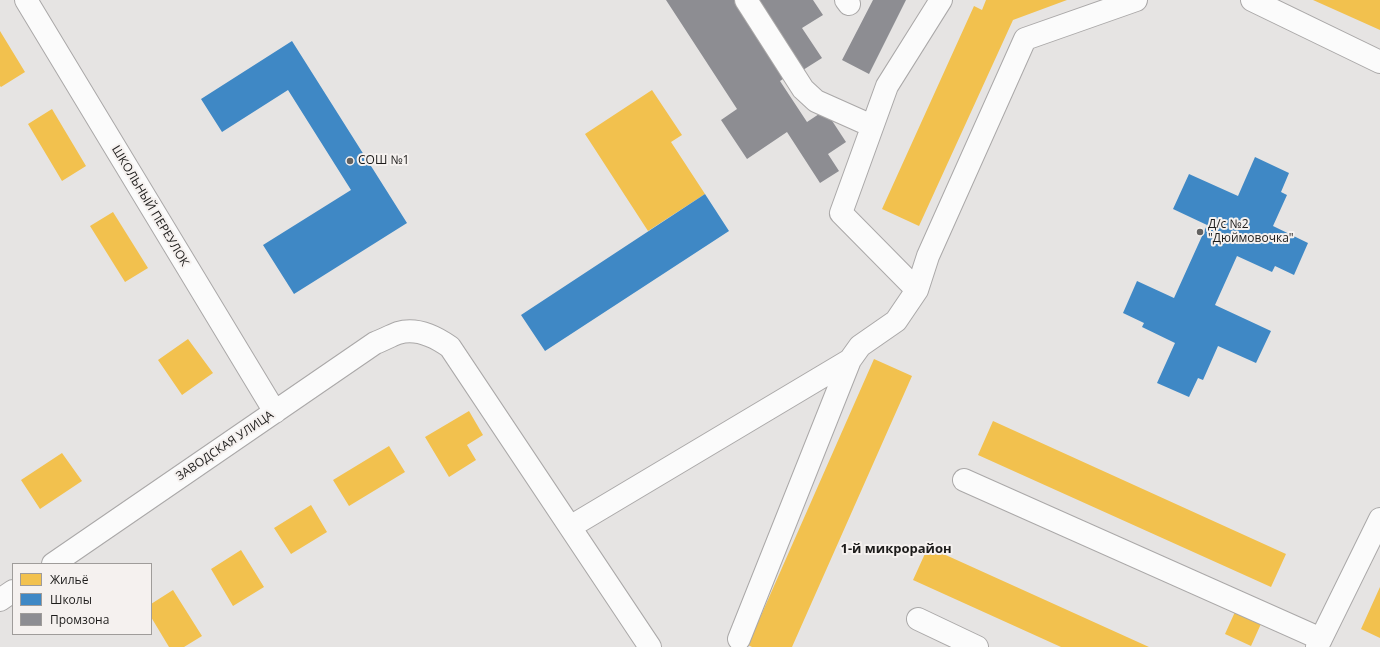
<!DOCTYPE html>
<html>
<head>
<meta charset="utf-8">
<style>
  body { margin:0 }
  #map { position:relative; width:1380px; height:647px; overflow:hidden; background:#e6e4e3; font-family:"Open Sans",sans-serif }
  canvas { display:block }
  .legend { position:absolute; left:12px; top:563px; width:140px; height:72px; box-sizing:border-box; background:#f5f1ef; border:1px solid #9f9c9a; margin:0; padding:5px 7px; list-style:none; font-size:12px; color:#1d1c1b }
  .legend li { display:flex; align-items:center; gap:8px; height:20px }
  .legend b { width:20px; border:1px solid #9f9c9a }
</style>
</head>
<body>
<div id="map">
<canvas width="1380" height="647"></canvas>
<ul class="legend">
<li><b style="height:11px;background:#f2c14e"></b>Жильё</li>
<li><b style="height:11px;background:#3f88c5"></b>Школы</li>
<li><b style="height:11px;background:#8d8d92"></b>Промзона</li>
</ul>
</div>
<script>
const ctx = document.querySelector('canvas').getContext('2d');
ctx.lineJoin = 'round';
function fill(path, color) {
  ctx.fillStyle = color;
  ctx.fill(path, 'evenodd');
}
function stroke(path, color, width, dash) {
  ctx.strokeStyle = color;
  ctx.lineWidth = width;
  ctx.lineCap = dash ? 'butt' : 'round';
  ctx.setLineDash(dash || []);
  ctx.stroke(path);
}
function write(font, color, halo, rows, align = 'center') {
  ctx.font = font + ' "Open Sans",sans-serif';
  ctx.lineWidth = 4;
  ctx.setLineDash([]);
  ctx.textBaseline = 'middle';
  ctx.strokeStyle = halo;
  ctx.fillStyle = color;
  for (const [text, x, y, turn = 0] of rows) {
    ctx.save();
    ctx.translate(x, y);
    ctx.rotate((+turn || 0) * Math.PI / 180);
    ctx.textAlign = isNaN(turn) ? turn : align;
    if (halo) ctx.strokeText(text, 0, 0);
    ctx.fillText(text, 0, 0);
    ctx.restore();
  }
}
fill(new Path2D(`
  M986,0H1067L1013,20L919,226L882,209L974,6L982,10Z
  M1313,0H1380V30Z
  M0,31L25,72L1,87L0,86Z
  M652,90L682,135L671,142L705,194L648,231L585,134Z
  M52,109L86,166L62,181L28,124Z
  M113,212L148,268L125,282L90,226Z
  M188,339L213,373L182,395L158,360Z
  M874,359L912,376L792,647H752L748,645Z
  M469,411L483,435L467,445L476,460L449,477L425,437Z
  M993,421L1286,554L1271,587L978,455Z
  M389,446L405,472L349,506L333,480Z
  M62,453L82,481L40,509L21,480Z
  M311,505L327,532L291,554L274,528Z
  M928,547L1149,647H1061L913,580Z
  M241,550L264,587L233,606L211,569Z
  M1380,587V638L1361,629Z
  M173,590L202,636L184,647H169L151,617V604Z
  M1239,603L1265,615L1251,646L1225,634Z`), '#f2c14e');
fill(new Path2D(`
  M292,41L407,223L294,294L263,245L351,190L288,90L222,132L201,99Z
  M1255,157L1289,173L1281,192L1287,195L1273,226L1308,243L1294,275L1275,266L1272,272L1237,256L1215,305L1271,331L1256,363L1218,346L1203,380L1198,378L1189,397L1157,383L1175,343L1142,327L1144,323L1123,313L1137,281L1174,298L1207,225L1173,209L1189,174L1238,196Z
  M705,194L729,231L545,351L521,315Z`), '#3f88c5');
fill(new Path2D(`
  M666,0H735L786,77L780,81L807,122L825,110L846,142L828,154L839,171L820,183L787,132L747,159L721,120L737,109Z
  M757,0H813L823,15L802,28L822,58L803,70Z
  M873,0H906L869,74L842,60Z`), '#8d8d92');
const minor = new Path2D(`
  M26,0L275,412
  M746,0L803,89L816,101L872,126
  M846,0L849,4
  M1252,0L1380,62
  M917,290L841,213L887,86L941,0
  M964,480L1321,639
  M570,527L850,360
  M53,564L375,343C383,340 390,336 398,333C417,327 436,337 450,347L650,647
  M0,600L13,591
  M918,619L977,647
  M739,639L850,360L860,346L896,321L917,290L928,256L1025,39L1136,0
  M1317,647L1380,519`);
stroke(minor, '#aaa8a8', 24);
stroke(minor, '#fbfbfb', 22);
for (const [x, y, r, color] of [
  [350,161,4,"#636261"],
  [1200,232,4,"#636261"]
]) {
  const dot = new Path2D();
  dot.arc(x, y, r, 0, 2 * Math.PI);
  ctx.fillStyle = color;
  ctx.fill(dot);
  stroke(dot, '#f5f1ef', 1.5);
}
write('12px', '#1d1c1b', '#f5f1ef', [
  ["СОШ №1",358,161],
  ["Д/с №2",1208,225],
  ["\"Дюймовочка\"",1208,239]
], 'left');
write('12px', '#1d1c1b', '#f5f1ef', [
  ["ШКОЛЬНЫЙ ПЕРЕУЛОК",150,206,59],
  ["ЗАВОДСКАЯ УЛИЦА",225,446,-34]
]);
write('bold 13px', '#1d1c1b', '#f5f1ef', [
  ["1-й микрорайон",896,549]
]);
</script>
</body>
</html>
